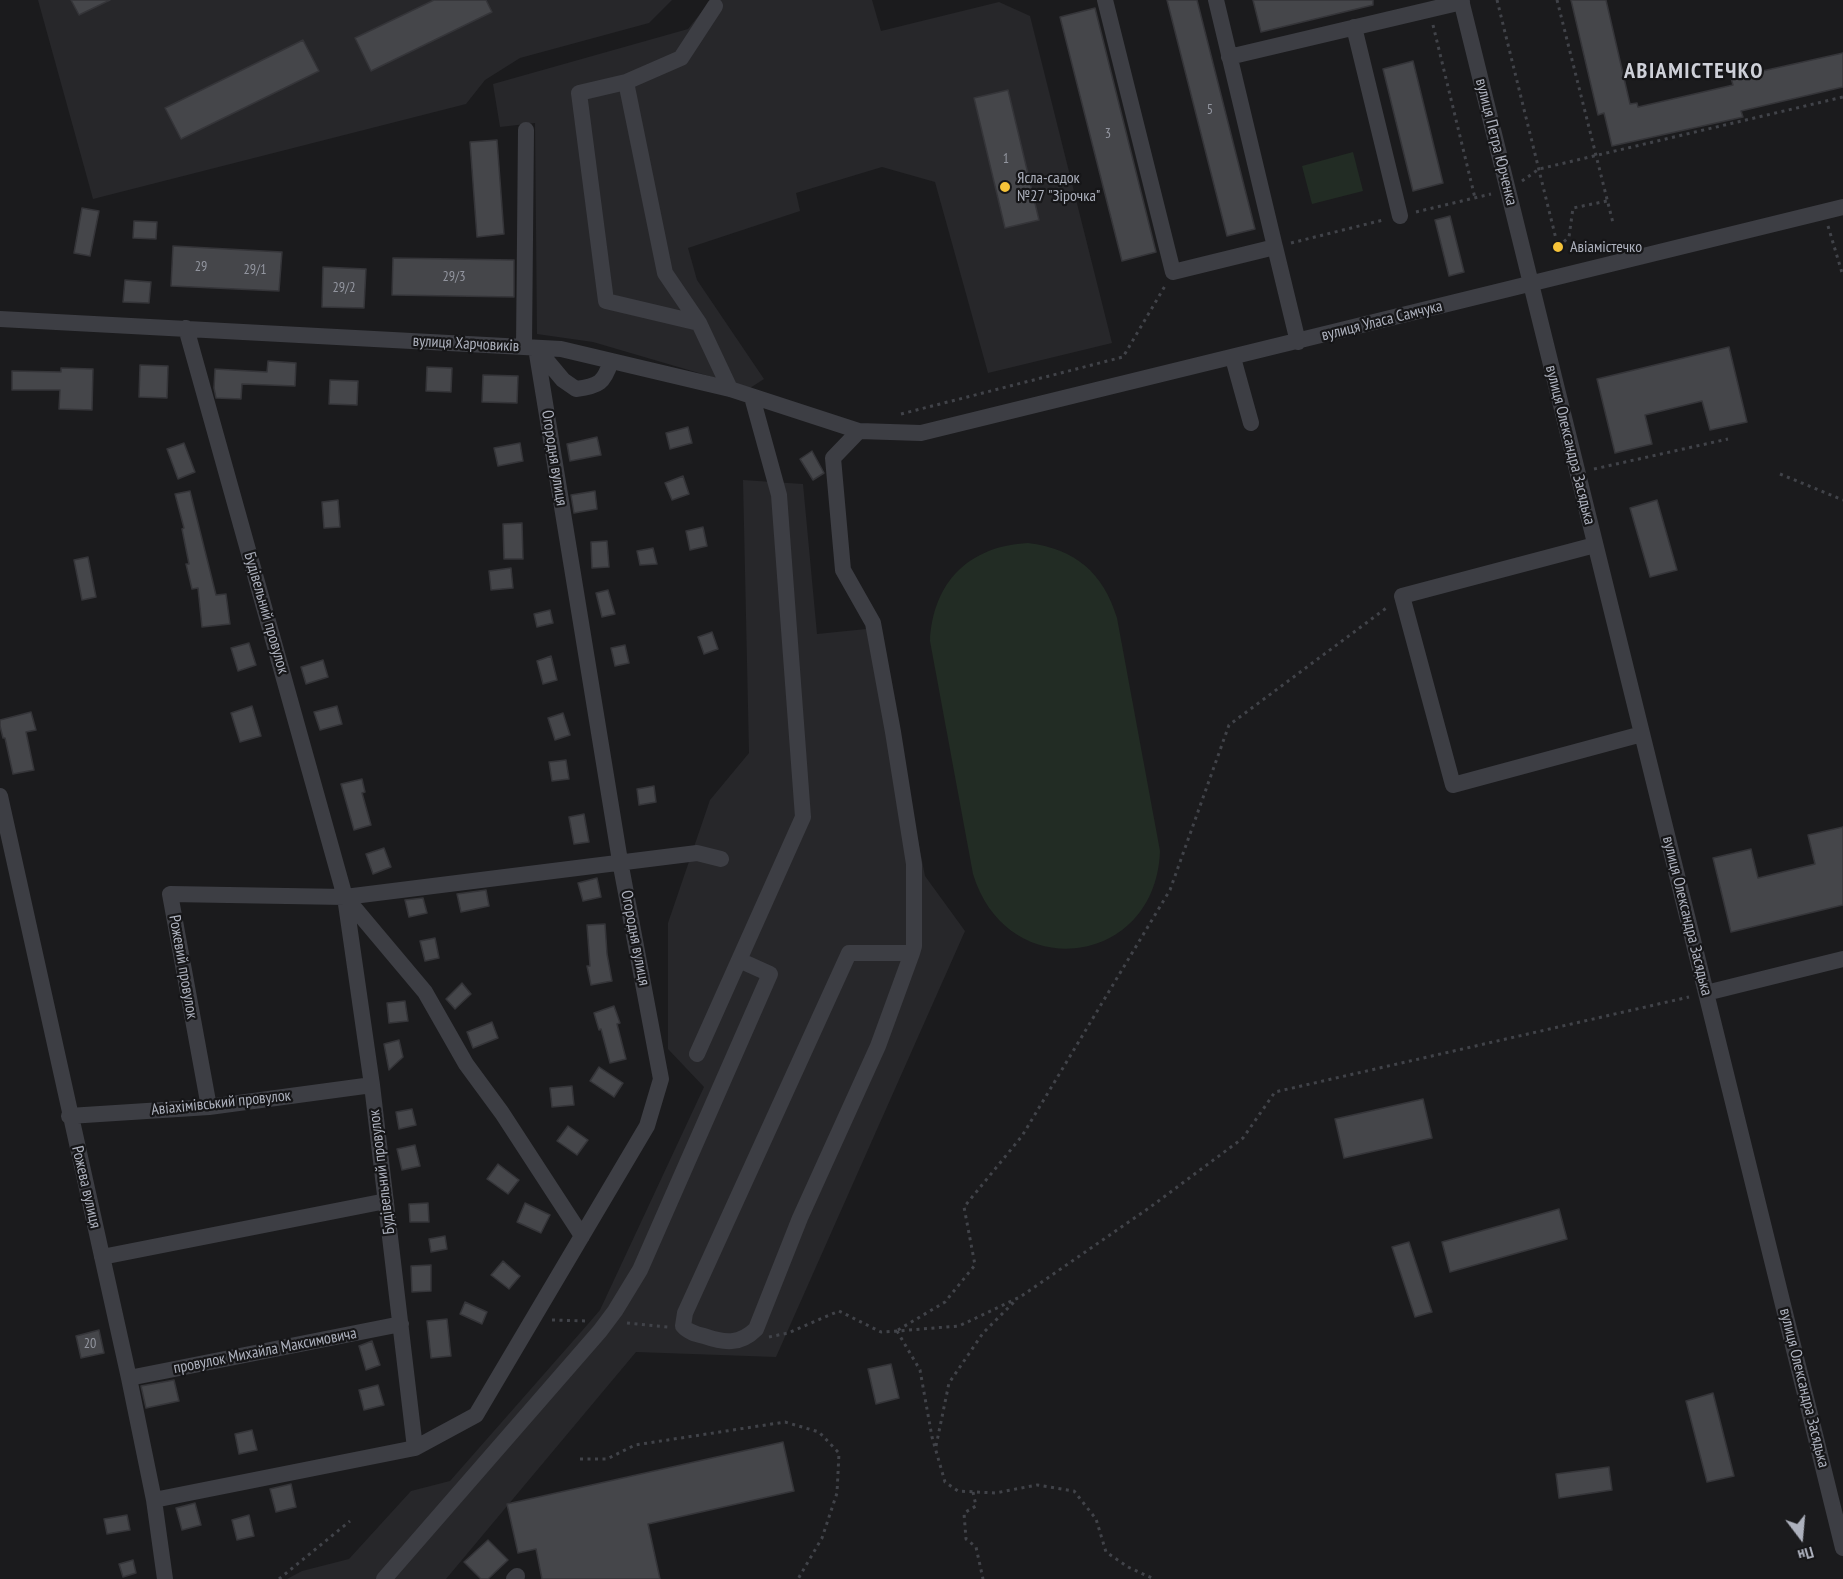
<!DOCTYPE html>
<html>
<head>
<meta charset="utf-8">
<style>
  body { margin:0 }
  #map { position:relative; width:1843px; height:1579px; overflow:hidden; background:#1b1b1d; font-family:"PT Sans Narrow",sans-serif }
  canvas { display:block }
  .north { position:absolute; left:1771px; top:1507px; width:60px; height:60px; -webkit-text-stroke:4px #161618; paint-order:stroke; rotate:164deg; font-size:16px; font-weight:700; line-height:24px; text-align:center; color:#adb1bd }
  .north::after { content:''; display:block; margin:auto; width:21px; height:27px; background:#adb1bd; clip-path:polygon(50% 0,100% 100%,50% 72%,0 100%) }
</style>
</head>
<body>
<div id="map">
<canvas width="1843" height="1579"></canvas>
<div class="north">Пн</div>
</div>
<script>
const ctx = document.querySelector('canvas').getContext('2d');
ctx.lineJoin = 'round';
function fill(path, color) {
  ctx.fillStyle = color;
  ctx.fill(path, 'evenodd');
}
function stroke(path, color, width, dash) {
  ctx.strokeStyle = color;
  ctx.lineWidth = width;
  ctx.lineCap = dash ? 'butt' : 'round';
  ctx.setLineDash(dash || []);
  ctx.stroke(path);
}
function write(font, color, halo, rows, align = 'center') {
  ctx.font = font + ' "PT Sans Narrow",sans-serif';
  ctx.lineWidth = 4.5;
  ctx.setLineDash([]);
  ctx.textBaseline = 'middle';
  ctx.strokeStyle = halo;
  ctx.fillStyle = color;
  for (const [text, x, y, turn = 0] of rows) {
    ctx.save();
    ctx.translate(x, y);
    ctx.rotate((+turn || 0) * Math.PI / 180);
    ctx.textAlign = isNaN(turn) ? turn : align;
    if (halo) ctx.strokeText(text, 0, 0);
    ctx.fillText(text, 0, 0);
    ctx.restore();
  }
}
fill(new Path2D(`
  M38,0H672L649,23L520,58L485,80L466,104L93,199Z
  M711,0H872L881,31L999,2L1030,16L1112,343L988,373L935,182L882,167L796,193L800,211L688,248L697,280L764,379L750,388L593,342L537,334L535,123L500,127L493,84L688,29Z
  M743,480L803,484L817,634L876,628L925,876L965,931L776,1357L636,1352L446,1579H287L302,1571L349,1559L411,1491L450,1481L588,1324L600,1310L704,1087L668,1049V923L710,800L749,753Z`), '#27272a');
fill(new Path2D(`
  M1353,152L1363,191L1312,204L1302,166Z
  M1028,543C1075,549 1103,572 1117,618L1160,851C1156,967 1007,986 973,874L930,641C933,582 969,546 1028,543Z`), '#222c24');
const building = new Path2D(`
  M71,0H110L79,15Z
  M434,0H486L492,12L371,71L355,38Z
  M1167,0H1197L1255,229L1227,236Z
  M1253,0H1373V5L1261,32Z
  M1571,0H1606L1630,104L1637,103L1638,107L1733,85L1731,78L1843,53V87L1741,111L1743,117L1612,146L1604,113L1598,115Z
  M1095,8L1156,252L1122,261L1060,17Z
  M303,40L319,71L181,139L165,108Z
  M1413,61L1443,183L1413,191L1383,69Z
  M1008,90L1039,220L1005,228L974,98Z
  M497,140L504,234L477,237L470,142Z
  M82,208L99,211L90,256L74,253Z
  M1450,216L1464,272L1449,276L1435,220Z
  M134,221L157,222L156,239L133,238Z
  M173,246L282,252L279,291L171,286Z
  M393,258L514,260V297L392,295Z
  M323,267L366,269L364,308L322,307Z
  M125,280L151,282L149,303L123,302Z
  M1729,347L1747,422L1710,430L1702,401L1645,415L1652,444L1615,453L1597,379Z
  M268,361L296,363L295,386L242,384L241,399L216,398L214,388L215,369L267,372Z
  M140,365L168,366L167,398L139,397Z
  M427,367L452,368L451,392L426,391Z
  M61,368L93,369L92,410L59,409L60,390H12V371L61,372Z
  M483,375L518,376L517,403L482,402Z
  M330,380L358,381L357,405L329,404Z
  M688,427L692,443L670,449L666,433Z
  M597,437L601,455L570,461L567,444Z
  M184,443L195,472L178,479L167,449Z
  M520,443L523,461L498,466L494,448Z
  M812,451L824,473L813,480L800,459Z
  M683,476L689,494L672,500L665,483Z
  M190,491L216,595L226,594L230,624L202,627L198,588L192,589L186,564H189L182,529L184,528L175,494Z
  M595,491L597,509L574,513L571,495Z
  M338,500L340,527L324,528L322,502Z
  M1657,500L1677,570L1650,577L1630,508Z
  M522,523L523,559H504L503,524Z
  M703,527L707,546L690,550L686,531Z
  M607,541L609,567L592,568L591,542Z
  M653,548L657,564L640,565L637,551Z
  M88,557L96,597L82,600L74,560Z
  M511,568L513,588L491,590L489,571Z
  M608,590L615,614L602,617L596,593Z
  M550,610L553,623L537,627L534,614Z
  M712,632L718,649L704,654L698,637Z
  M249,643L256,665L238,671L231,648Z
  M625,645L629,663L615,666L611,648Z
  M551,656L557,680L543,684L537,661Z
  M323,660L328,677L306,684L301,667Z
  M252,706L261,736L240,742L231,713Z
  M337,706L342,724L320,730L314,712Z
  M31,712L36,730L26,732L34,770L13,774L5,738H3L0,726V720Z
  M563,713L570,735L555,740L548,718Z
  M566,760L569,779L552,781L549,762Z
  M362,779L365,792L362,793L371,825L354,830L341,784Z
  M654,786L656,802L639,805L637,789Z
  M584,814L589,842L574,844L569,817Z
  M1843,827V905L1731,932L1713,858L1751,849L1758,878L1815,864L1808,835Z
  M384,848L391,867L373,874L366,854Z
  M597,878L601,897L583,901L578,883Z
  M486,890L489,906L461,912L457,894Z
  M423,898L427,913L409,917L405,900Z
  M605,924L607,954L612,981L591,985L587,966H590L587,925Z
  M435,938L439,958L425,961L420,941Z
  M462,983L471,994L455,1009L446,999Z
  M405,1001L408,1021L389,1023L387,1003Z
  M614,1006L620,1023L617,1024L626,1059L610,1063L601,1029L599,1030L594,1013Z
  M492,1022L498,1038L473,1048L467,1032Z
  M399,1040L403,1057L389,1070L384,1044Z
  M599,1067L623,1083L614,1097L590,1081Z
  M572,1086L574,1105L552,1107L550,1088Z
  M1423,1099L1432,1138L1344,1158L1335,1119Z
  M412,1109L416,1125L399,1129L396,1112Z
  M568,1126L588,1140L577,1155L557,1141Z
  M415,1145L420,1166L402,1170L397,1149Z
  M498,1164L519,1180L508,1194L487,1179Z
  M428,1203L429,1222H410L409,1204Z
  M525,1203L550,1215L541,1233L517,1222Z
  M1559,1209L1567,1239L1450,1272L1442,1242Z
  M445,1236L447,1249L431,1252L429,1239Z
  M1409,1242L1432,1312L1415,1317L1392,1247Z
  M503,1261L520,1276L509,1289L491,1275Z
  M431,1265V1291L412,1292L411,1266Z
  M465,1302L487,1312L482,1324L460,1314Z
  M447,1319L451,1356L431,1358L427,1321Z
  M99,1330L104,1353L81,1358L76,1336Z
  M372,1341L380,1365L366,1370L359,1346Z
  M891,1364L899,1398L876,1404L868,1369Z
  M174,1380L179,1401L146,1408L141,1386Z
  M378,1385L384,1405L364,1410L359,1390Z
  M1713,1393L1734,1476L1707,1482L1686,1401Z
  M252,1430L257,1450L239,1454L235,1434Z
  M783,1442L794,1491L648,1524L660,1579H542L536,1549L518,1553L507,1504Z
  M1609,1467L1612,1490L1559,1498L1556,1474Z
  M291,1484L296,1507L276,1512L270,1489Z
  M195,1503L201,1525L182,1530L176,1508Z
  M127,1515L130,1530L107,1534L104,1519Z
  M249,1515L254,1536L237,1540L232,1520Z
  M488,1540L508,1560L488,1579H481L464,1562Z
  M133,1560L136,1573L123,1577L119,1564Z`);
fill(building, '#45464a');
stroke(building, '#353539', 1.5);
stroke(new Path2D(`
  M1497,0L1558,247L1569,237L1573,208L1607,201
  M1557,0L1613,223
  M1433,25L1475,198
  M1522,181L1539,169L1843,97
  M1416,212L1491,194
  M1828,226L1843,276
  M1291,243L1383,220
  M901,414L1123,357L1165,286
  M1594,469L1728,439
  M1780,474L1843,500
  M552,1320L588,1321
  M627,1323L668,1327
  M898,1330L945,1302L975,1265L964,1207L1022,1136L1170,890L1229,725L1389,606
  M897,1331L920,1370L932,1437L945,1482L958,1491L995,1493L1037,1485L1074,1491L1096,1519L1106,1552L1128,1567L1154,1579
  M769,1337L788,1333L839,1311L881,1332L897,1331L959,1326L1020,1297L1149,1208L1243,1138L1275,1092L1689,997
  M936,1446L949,1383L983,1333L1017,1299
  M580,1459H607L635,1445L785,1422L819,1432L839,1453L837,1493L822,1538L798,1579
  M973,1492L976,1506L964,1513L966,1539L976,1547L983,1579
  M279,1579L350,1521`), '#414349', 3, [3, 4.5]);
stroke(new Path2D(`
  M1105,0L1173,272L1275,247L1298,342
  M1216,0L1275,247
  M1461,0L1843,1548
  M715,6L681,58L626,82L665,273L699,323L730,389
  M1354,27L1400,216
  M1229,57L1462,2
  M626,82L579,93L606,301L699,323
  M0,319L561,349L730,389L859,431L921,433L1843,207
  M186,328L345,897L372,1085L415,1448
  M524,347L526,130
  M537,349L563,380L576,389C599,386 604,383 611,361
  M1233,358L1251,423
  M859,431L833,458L843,570L873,623L893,732L914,864V946L912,953L878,1046L800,1218L756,1329C740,1345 724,1343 704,1336C696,1334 688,1332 683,1326L685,1313L849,953H912
  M1595,545L1402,596L1453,785L1642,734
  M0,796L129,1378L154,1500L165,1579
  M346,898L425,992L466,1064L502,1113L582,1236
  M1706,993L1843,959
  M697,1054L803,817L779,495L752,397
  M209,1107L170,894L345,897L697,853L721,859
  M69,1116L209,1107L372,1085
  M102,1257L386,1201
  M129,1378L401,1324
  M154,1500L415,1448L476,1415L647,1126L661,1079L620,861L536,348
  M384,1579L600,1331L615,1311L640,1270L770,974L739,960
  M514,1579L517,1576`), '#3d3e44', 16);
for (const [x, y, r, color] of [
  [1005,187,6,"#f6c339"],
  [1558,247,6,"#f6c339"]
]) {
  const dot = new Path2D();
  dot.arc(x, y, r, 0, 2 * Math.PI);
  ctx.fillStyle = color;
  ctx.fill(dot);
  stroke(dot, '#161618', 2);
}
write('14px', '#9396a0', null, [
  ["5",1210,110],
  ["3",1108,134],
  ["1",1006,159],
  ["29",201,267],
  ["29/1",255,270],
  ["29/3",454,277],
  ["29/2",344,288],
  ["20",90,1344]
]);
write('16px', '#adb1bd', '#161618', [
  ["вулиця Петра Юрченка",1496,142,76],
  ["вулиця Уласа Самчука",1382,321,-14],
  ["вулиця Харчовиків",466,344,3],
  ["вулиця Олександра Засядька",1570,445,76],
  ["Огородня вулиця",554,458,81],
  ["Будівельний провулок",266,613,74],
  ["вулиця Олександра Засядька",1687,916,76],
  ["Огородня вулиця",635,938,79],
  ["Рожевий провулок",183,967,80],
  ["Авіахімівський провулок",221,1103,-6],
  ["Будівельний провулок",382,1172,-97],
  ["Рожева вулиця",86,1187,77],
  ["провулок Михайла Максимовича",265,1351,-11],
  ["вулиця Олександра Засядька",1804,1388,76]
]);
write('16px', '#adb1bd', '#161618', [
  ["Ясла-садок",1017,178],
  ["№27 \"Зірочка\"",1017,196],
  ["Авіамістечко",1570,247]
], 'left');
ctx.letterSpacing = '1.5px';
write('bold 22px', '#ced0d8', '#161618', [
  ["АВІАМІСТЕЧКО",1694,72]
]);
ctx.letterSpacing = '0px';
</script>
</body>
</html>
